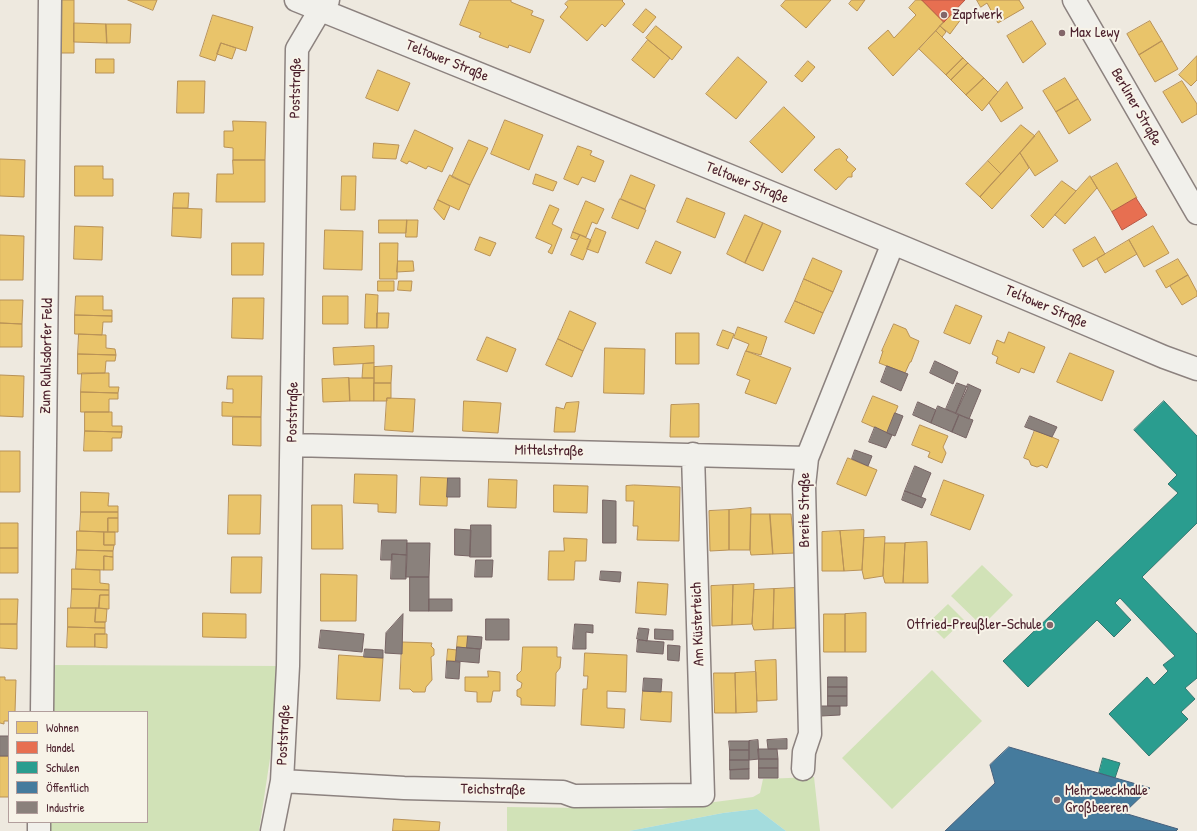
<!DOCTYPE html>
<html>
<head>
<meta charset="utf-8">
<style>
  body { margin:0 }
  #map { position:relative; width:1197px; height:831px; overflow:hidden; background:#eee9df; font-family:"Patrick Hand",sans-serif }
  canvas { display:block }
  .legend { position:absolute; left:8px; top:711px; width:140px; height:112px; box-sizing:border-box; background:#f7f3e8; border:1px solid #b29e9c; margin:0; padding:5px 7px; list-style:none; font-size:12px; color:#4a1f2b }
  .legend li { display:flex; align-items:center; gap:8px; height:20px }
  .legend b { width:20px; border:1px solid #b29e9c }
</style>
</head>
<body>
<div id="map">
<canvas width="1197" height="831"></canvas>
<ul class="legend">
<li><b style="height:11px;background:#e9c46a"></b>Wohnen</li>
<li><b style="height:11px;background:#e76f51"></b>Handel</li>
<li><b style="height:11px;background:#2a9d8f"></b>Schulen</li>
<li><b style="height:11px;background:#457b9d"></b>Öffentlich</li>
<li><b style="height:11px;background:#8a817c"></b>Industrie</li>
</ul>
</div>
<script>
const ctx = document.querySelector('canvas').getContext('2d');
ctx.lineJoin = 'round';
function fill(path, color) {
  ctx.fillStyle = color;
  ctx.fill(path, 'evenodd');
}
function stroke(path, color, width, dash) {
  ctx.strokeStyle = color;
  ctx.lineWidth = width;
  ctx.lineCap = dash ? 'butt' : 'round';
  ctx.setLineDash(dash || []);
  ctx.stroke(path);
}
function write(font, color, halo, rows, align = 'center') {
  ctx.font = font + ' "Patrick Hand",sans-serif';
  ctx.lineWidth = 4;
  ctx.setLineDash([]);
  ctx.textBaseline = 'middle';
  ctx.strokeStyle = halo;
  ctx.fillStyle = color;
  for (const [text, x, y, turn = 0] of rows) {
    ctx.save();
    ctx.translate(x, y);
    ctx.rotate((+turn || 0) * Math.PI / 180);
    ctx.textAlign = isNaN(turn) ? turn : align;
    if (halo) ctx.strokeText(text, 0, 0);
    ctx.fillText(text, 0, 0);
    ctx.restore();
  }
}
fill(new Path2D(`
  M982,565L1013,595L982,626L951,596Z
  M948,604L964,620L944,639L928,623Z
  M52,665L284,666L259,831H50V822H147V712H51Z
  M932,670L982,721L892,809L842,758Z
  M814,777L820,831H786L757,809L723,813L629,831H507V807L661,809L753,797L760,793L763,779Z`), '#d1e2b7');
fill(new Path2D(`
  M757,809L786,831H629L723,813Z`), '#a4dcdd');
const homes = new Path2D(`
  M56,0H74V53H55Z
  M128,0H157L153,10Z
  M470,0H511V2L533,11L531,15L544,20L530,53L509,45L508,48L479,37L481,33L460,25Z
  M569,0H623L622,1L625,4L605,27L602,24L587,41L560,17L568,7L565,4Z
  M786,0H831L806,28L781,6Z
  M852,0H865L857,11L849,4Z
  M916,0H922L944,22L893,76L868,48L888,30L894,38L916,15L909,8Z
  M977,0H1019L1024,8L998,23L987,3L981,7Z
  M957,8L964,15L950,34L940,26Z
  M646,9L656,17L643,33L633,25Z
  M213,15L253,27L246,51L221,43L215,61L200,56Z
  M1032,21L1046,44L1023,63L1007,36Z
  M1150,21L1162,41L1139,55L1127,34Z
  M74,23L106,24L107,43L74,42Z
  M106,24H131L130,43H107Z
  M656,26L682,47L672,60L646,38Z
  M940,26L946,32L942,37L936,31Z
  M936,31L963,58L946,75L919,49Z
  M648,40L670,58L654,78L632,60Z
  M1162,41L1178,69L1155,82L1139,55Z
  M221,43L236,48L232,59L217,54Z
  M1197,56V80L1191,86L1179,75Z
  M738,57L767,82L736,119L706,94Z
  M963,58L968,63L951,80L946,75Z
  M96,59H114V73H96Z
  M808,61L815,67L802,82L795,76Z
  M968,63L984,78L966,95L951,80Z
  M378,70L410,83L398,111L366,98Z
  M984,78L998,92L982,111L966,95Z
  M1065,78L1078,99L1056,112L1043,91Z
  M178,81H205L204,113H177Z
  M1182,81L1197,104V114L1182,123L1163,92Z
  M1007,82L1023,108L1001,122L989,103Z
  M1078,99L1091,120L1069,134L1056,112Z
  M784,107L815,137L782,173L750,142Z
  M505,120L543,135L529,170L491,154Z
  M233,121L266,122L265,160H233V148L224,147V131H233Z
  M1021,125L1035,136L1001,174L988,161Z
  M415,130L453,148L442,172L428,166L426,169L409,161L407,164L401,161Z
  M1039,131L1058,161L1035,176L1020,153Z
  M469,140L488,148L470,185L452,177Z
  M374,143L399,145L396,159L373,158Z
  M578,146L592,151L590,155L604,161L595,182L582,177L578,185L564,179Z
  M840,149L848,157L846,160L856,169L852,173V177H848L836,190L814,170L835,150Z
  M1020,153L1029,168L992,209L980,197Z
  M0,159L25,160L24,197L0,196Z
  M233,160H265V202H216L217,174H233Z
  M988,161L1001,174L980,197L966,184Z
  M1117,163L1137,198L1112,212L1091,178Z
  M75,166H103V179H113V196H75Z
  M536,174L557,182L553,191L533,184Z
  M450,175L470,185L459,210L438,200Z
  M631,175L655,185L645,209L621,199Z
  M342,176H356L355,210H341Z
  M1090,176L1097,188L1065,224L1055,215Z
  M1062,181L1076,191L1043,228L1031,216Z
  M174,193H189L188,208H173Z
  M687,198L725,213L715,238L677,222Z
  M620,199L646,210L638,229L612,218Z
  M438,200L450,206L444,220L434,209Z
  M586,201L604,209L597,224L592,222L586,237L573,232Z
  M550,205L559,209L552,224L562,229L552,254L548,252L552,245L536,238Z
  M173,208L202,209L201,238L172,236Z
  M745,215L763,223L745,263L727,254Z
  M379,220H407L406,233H379Z
  M407,220H418L417,237H406Z
  M763,223L781,231L763,271L745,263Z
  M75,226L103,227L102,260L74,259Z
  M1153,226L1169,253L1144,267L1129,240Z
  M596,228L606,232L598,253L587,249Z
  M325,230L363,231L362,270L324,269Z
  M573,232L580,235L577,240L571,238Z
  M0,235L24,236L23,280H0Z
  M580,235L591,240L583,260L571,255Z
  M480,237L496,243L490,256L475,250Z
  M1095,237L1105,254L1083,267L1073,250Z
  M1129,240L1137,254L1105,273L1097,259Z
  M656,241L681,252L671,274L646,263Z
  M232,243H264L263,275H232Z
  M380,243H398L397,279H380Z
  M813,258L842,271L833,292L804,279Z
  M1178,259L1188,275L1166,288L1156,271Z
  M398,261H413L414,271L397,272Z
  M1188,275L1197,292V296L1182,305L1170,286Z
  M804,279L833,292L823,313L795,301Z
  M378,281H394V291H378Z
  M399,281H412L411,291L398,290Z
  M366,294L378,295L377,328H365Z
  M76,296H103V310H112V316L75,315Z
  M323,296H348V324H323Z
  M233,298H264L263,339L232,338Z
  M0,300H23L22,324L0,323Z
  M795,301L823,313L814,334L785,322Z
  M956,305L982,316L970,344L944,333Z
  M570,311L596,323L583,351L558,339Z
  M377,313H389L388,328H377Z
  M75,315L112,316V322H103L102,335L75,334Z
  M0,323L22,324V347H0Z
  M894,324L906,329L910,337L919,341L911,362H910L905,373L879,363L883,351H882Z
  M738,327L767,337L761,355L746,351L749,344L734,338Z
  M723,330L734,334L728,349L717,345Z
  M1009,332L1045,347L1034,373L1021,368L1019,373L996,363L998,357L992,354L997,340L1004,343Z
  M676,333H699V364H676Z
  M79,334L106,335V348L115,349L116,355L78,354Z
  M487,337L516,349L507,372L477,360Z
  M558,339L583,351L572,377L546,365Z
  M374,346V363L334,365L333,348Z
  M605,348L645,349L644,394L604,393Z
  M746,351L791,368L776,404L745,393L750,380L737,375Z
  M1070,353L1114,371L1102,401L1057,382Z
  M78,354L116,355L115,361H106L105,373L78,374Z
  M374,363V378H362L363,364Z
  M392,366L391,383H374V367Z
  M82,373H109V387H119L118,393L81,392Z
  M0,375L24,376L23,417L0,416Z
  M228,376H262L261,417L222,416V402L233,403V389H227Z
  M349,378H374V401H350Z
  M349,378L350,401L323,402L322,379Z
  M374,383H391V398H387V401H374Z
  M81,392L118,393V399H109V412H81Z
  M873,396L898,406L887,433L862,422Z
  M387,398L415,399L413,432L385,430Z
  M464,401L501,403L498,433L463,431Z
  M579,402L575,432H554L556,407L564,409L566,403Z
  M699,404V437H670L671,405Z
  M85,412H112V426H122V432L85,431Z
  M233,417H261V446L233,445Z
  M920,425L948,436L943,447L946,453L942,463L928,457L930,452L912,445Z
  M1035,430L1059,440L1047,468L1042,465L1037,467L1031,465L1029,460L1024,458Z
  M85,431L122,432L121,438H112V451H84Z
  M0,451H20V492H0Z
  M848,458L877,470L866,496L837,484Z
  M355,474L397,475L396,513L378,512V504L354,503Z
  M421,477L448,478L447,506L420,505Z
  M489,479L517,480L516,508L488,507Z
  M944,480L984,495L970,530L931,515Z
  M554,485L588,486L587,513L554,512Z
  M634,485L680,487L679,541L637,540L638,526H633L634,501H626V486Z
  M81,492L109,493L108,506H118V512H81Z
  M229,495H261L260,534H228Z
  M312,505H342L343,549H312Z
  M751,508L750,550H729V510Z
  M729,510V550L710,551L709,511Z
  M81,512H118V518H108V532L80,531Z
  M751,514H770L773,554L751,555L750,550Z
  M770,514H791L795,553L773,554Z
  M108,518H118V532H108Z
  M0,523H18V548H0Z
  M864,530L862,570L844,571L840,531Z
  M77,531L104,532V545H114L113,551L77,550Z
  M840,531L844,571H822V532Z
  M104,532H115V545H104Z
  M885,537L883,576L864,579L862,570L864,538Z
  M564,538L587,539L586,561H575L574,580H548L549,551H564Z
  M927,542L928,583H903L905,543Z
  M885,543H905L903,583H885L883,576Z
  M0,548H18V573H0Z
  M77,550L113,551V557L104,556V570L76,569Z
  M104,556L113,557V570H104Z
  M232,557H262L261,593H231Z
  M72,569L100,570V583L109,584V590L72,589Z
  M321,574L357,575L356,621H321Z
  M638,582L668,584L666,615L636,613Z
  M754,584L752,624L732,625L733,585Z
  M733,585L732,625L712,626L711,586Z
  M795,588L796,628L773,629L774,589Z
  M72,589L109,590V595H100L99,608H71Z
  M774,589L773,629L754,630L752,624L754,590Z
  M100,595H109V609L99,608Z
  M0,599H18L17,624H0Z
  M68,608H96L95,622H105V628L68,627Z
  M96,608L107,609L106,622H95Z
  M203,613L246,614V638L203,637Z
  M866,613V652H845V614Z
  M824,614H845V652H824Z
  M0,624H17V649L0,648Z
  M68,627L105,628V634H95V647H67Z
  M95,634H107V648L95,647Z
  M458,636H468L467,648L457,647Z
  M402,642L432,643L431,646L434,649V655L431,657L432,680L426,687L425,692H413L410,689H400Z
  M523,647H557V657H561L560,668L556,673L555,706L521,705V698L517,696V690L521,688L522,683L517,680V675L521,671Z
  M448,649L457,650L456,661H447Z
  M585,653L627,655L626,692L607,691V708L625,709L624,728L581,725L583,689H587L588,676H584Z
  M339,655L383,658L380,701L337,699Z
  M776,660L777,700L757,701L755,661Z
  M488,671L500,672V691H493L491,702H477V692L465,691V677H488Z
  M756,672L757,712L736,713L735,673Z
  M714,673H735L736,713H715Z
  M0,677H5V680H16L15,712H9V721H4V724L0,723Z
  M643,691L672,692L671,722L641,720Z
  M0,756H9V797H0Z
  M394,819L440,822L439,831H393Z`);
fill(homes, '#e9c46a');
stroke(homes, '#b99257', 1);
const shops = new Path2D(`
  M922,0H965L944,22Z
  M1136,198L1147,215L1122,230L1112,212Z`);
fill(shops, '#e76f51');
stroke(shops, '#b85746', 1);
const schools = new Path2D(`
  M1164,401L1197,436V523L1142,577L1197,634V678L1185,688L1195,699L1181,712L1188,719L1149,756L1109,714L1147,677L1154,685L1168,671L1163,665L1175,656L1120,598L1115,603L1131,620L1114,637L1097,620L1028,687L1003,661L1178,493L1168,484L1177,475L1134,430Z
  M1103,758L1120,763L1115,778L1099,773Z`);
fill(schools, '#2a9d8f');
stroke(schools, '#347771', 1);
const public = new Path2D(`
  M1009,747L1150,788L1124,813L1178,829L1176,831H945L995,783L990,765Z`);
fill(public, '#457b9d');
stroke(public, '#465f7b', 1);
const industry = new Path2D(`
  M935,361L958,372L953,384L930,373Z
  M887,366L908,374L901,391L881,382Z
  M957,383L968,387L956,413L946,409Z
  M968,384L981,390L969,419L956,413Z
  M918,402L936,410L931,423L913,415Z
  M938,406L959,415L952,432L931,423Z
  M895,413L903,416L895,436L887,433Z
  M959,415L973,420L966,438L952,432Z
  M1030,416L1057,427L1052,437L1025,427Z
  M875,427L892,435L886,448L869,442Z
  M855,450L872,456L868,466L852,459Z
  M915,466L931,473L921,497L905,491Z
  M448,478H460V497H447Z
  M905,491L926,499L922,508L902,500Z
  M603,500L616,501V543H603Z
  M471,525H491V557H470Z
  M455,529L471,530L470,556L455,555Z
  M382,540H407V555L392,554V560H381Z
  M407,543H430L429,577H406Z
  M392,554L407,555L406,579H391Z
  M476,560H493L492,577H475Z
  M601,571L621,572L620,582L600,580Z
  M410,577H429V611H410Z
  M429,599H452V611H429Z
  M403,614L402,654L385,653L386,633Z
  M486,619H509V640H486Z
  M575,624L593,625V633L586,632V649H573Z
  M639,628L649,629L647,641L637,639Z
  M655,629L673,630V640L655,639Z
  M321,630L364,634L362,652L319,648Z
  M468,636L482,637L481,649L467,648Z
  M638,640L664,642L663,654L637,652Z
  M668,645L680,646L679,661L668,660Z
  M457,647L480,649L479,663L456,661Z
  M365,649L383,650V658L364,657Z
  M447,661L460,662L459,679L446,678Z
  M828,677H847V687H828Z
  M644,678L662,679L661,692L643,691Z
  M828,687H847V696H828Z
  M828,696H847V706H828Z
  M821,706H840V715L821,716Z
  M0,736H9V756H0Z
  M787,739V749H768L767,740Z
  M758,740L759,759L749,760V741Z
  M729,741H749V750H730Z
  M758,749H777L778,759H759Z
  M730,750H749V760H730Z
  M759,759H778V768H759Z
  M730,760H749V769L730,770Z
  M759,768H778V778H759Z
  M749,769V779H730V770Z`);
fill(industry, '#8a817c');
stroke(industry, '#776464', 1);
const street = new Path2D(`
  M296,0C586,117 876,234 1164,357L1197,369
  M292,445L807,458
  M42,712L50,0
  M803,769L804,752L810,734L804,486L807,458L893,243
  M282,781L404,788L563,792L574,796L703,795L693,454
  M39,831V822
  M272,831L282,781L288,666L297,49L320,10L328,0`);
const secondary = new Path2D(`
  M1074,0L1197,213`);
stroke(street, '#8c827f', 25);
stroke(secondary, '#8c827f', 25);
stroke(street, '#f1f0eb', 22);
stroke(secondary, '#f1f0eb', 22);
for (const [x, y, r, color] of [
  [944,15,4,"#83666a"],
  [1062,33,4,"#83666a"],
  [1050,625,4,"#83666a"],
  [1057,800,4,"#83666a"]
]) {
  const dot = new Path2D();
  dot.arc(x, y, r, 0, 2 * Math.PI);
  ctx.fillStyle = color;
  ctx.fill(dot);
  stroke(dot, '#f7f3e8', 1.5);
}
write('15px', '#4a1f2b', '#f7f3e8', [
  ["Zapfwerk",952,15],
  ["Max Lewy",1070,33],
  ["Otfried-Preußler-Schule",1042,625,"right"],
  ["Mehrzweckhalle",1065,791],
  ["Großbeeren",1065,808]
], 'left');
write('15px', '#4a1f2b', '#f7f3e8', [
  ["Teltower Straße",447,61,22],
  ["Poststraße",296,88,-89],
  ["Berliner Straße",1136,107,60],
  ["Teltower Straße",747,183,22],
  ["Teltower Straße",1046,307,23],
  ["Zum Ruhlsdorfer Feld",47,356,-89],
  ["Poststraße",293,412,-89],
  ["Mittelstraße",549,451,1],
  ["Breite Straße",805,510,-90],
  ["Am Küsterteich",698,624,-92],
  ["Poststraße",284,735,-87],
  ["Teichstraße",493,790,1]
]);
</script>
</body>
</html>
